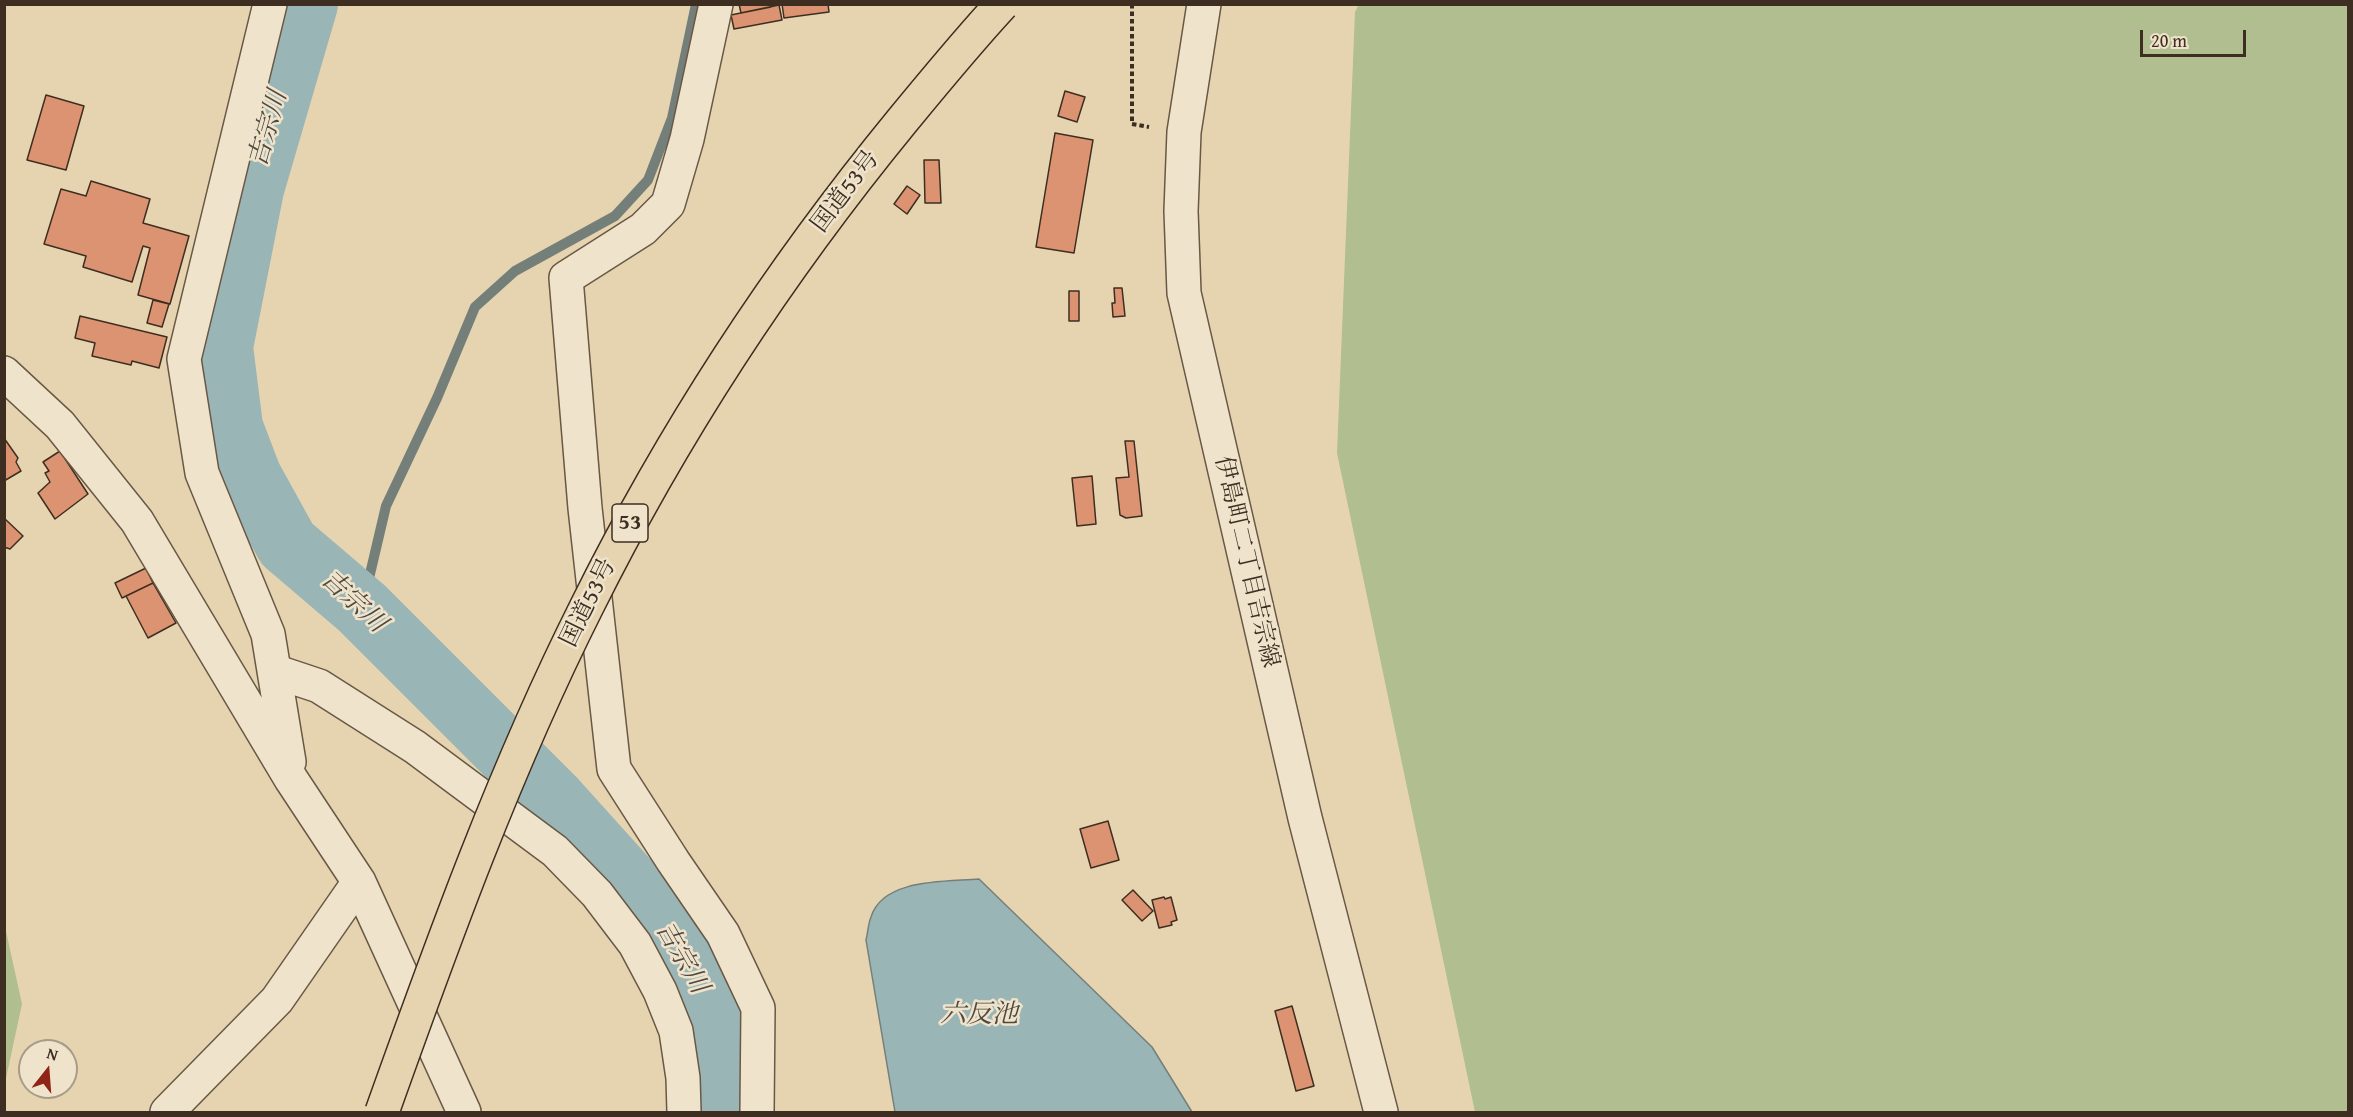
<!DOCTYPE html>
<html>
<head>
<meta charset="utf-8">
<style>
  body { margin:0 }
  #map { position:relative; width:2353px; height:1117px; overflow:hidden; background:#e6d4b1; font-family:"Gentium Book Plus",serif }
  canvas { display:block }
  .frame { position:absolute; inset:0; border:6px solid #3e2e21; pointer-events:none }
  .north { position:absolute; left:18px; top:1039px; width:60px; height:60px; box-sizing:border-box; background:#efe3cc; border:2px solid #a89b88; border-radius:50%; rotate:17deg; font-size:16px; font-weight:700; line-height:24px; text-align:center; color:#3e2e21 }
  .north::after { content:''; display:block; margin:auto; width:21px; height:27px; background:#8f2418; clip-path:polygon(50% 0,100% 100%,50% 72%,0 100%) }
  .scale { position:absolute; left:2140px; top:30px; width:106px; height:27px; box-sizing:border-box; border:3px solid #3e2e21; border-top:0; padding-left:8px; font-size:18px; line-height:21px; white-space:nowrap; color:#3e2e21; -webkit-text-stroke:4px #efe3cc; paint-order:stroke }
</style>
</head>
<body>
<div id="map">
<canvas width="2353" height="1117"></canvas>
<div class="frame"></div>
<div class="north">N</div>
<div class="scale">20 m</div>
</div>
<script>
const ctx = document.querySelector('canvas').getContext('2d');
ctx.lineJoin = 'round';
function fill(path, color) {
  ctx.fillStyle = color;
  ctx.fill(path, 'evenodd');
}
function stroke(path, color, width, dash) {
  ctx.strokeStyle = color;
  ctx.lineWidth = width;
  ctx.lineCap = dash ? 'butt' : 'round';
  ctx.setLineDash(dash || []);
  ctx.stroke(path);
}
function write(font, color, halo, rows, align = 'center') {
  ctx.font = font + ' "Gentium Book Plus","Noto Serif JP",serif';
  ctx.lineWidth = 5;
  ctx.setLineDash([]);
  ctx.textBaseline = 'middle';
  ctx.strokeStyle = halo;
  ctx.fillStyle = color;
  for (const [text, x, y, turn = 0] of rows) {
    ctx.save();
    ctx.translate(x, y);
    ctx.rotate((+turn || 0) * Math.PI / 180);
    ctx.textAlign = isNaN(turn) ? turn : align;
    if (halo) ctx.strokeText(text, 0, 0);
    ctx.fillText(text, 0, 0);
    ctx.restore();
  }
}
fill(new Path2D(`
  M1359,4L2348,5V1112H1475L1337,453L1355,12Z
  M4,922L22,1004L5,1083H4Z`), '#b1be8f');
const water = new Path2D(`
  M979,879L1152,1047L1192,1112H895L866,940C868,933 868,924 871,917C883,878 946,882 979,879Z`);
fill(water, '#9ab5b6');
stroke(water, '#757f7a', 1.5);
stroke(new Path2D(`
  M362,608L386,506L437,398L475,307L515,271L615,216L648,180L672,118L696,4`), '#757f7a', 10);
stroke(new Path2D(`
  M306,4L252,189L221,347L231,427L250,477L287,544L362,608L554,800L663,921L707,1003L735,1112`), '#9ab5b6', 64);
const building = new Path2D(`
  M739,4H771V7L741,13Z
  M782,4H828L829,12L784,18Z
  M779,5L782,20L734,29L731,15Z
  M1065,91L1085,97L1077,122L1058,116Z
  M46,95L84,106L66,170L27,160Z
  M1055,133L1093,140L1074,253L1036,247Z
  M924,160H939L941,203H925Z
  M91,181L150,199L143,223L189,236L170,304L138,295L150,248L143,246L132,282L83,267L86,256L44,244L61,189L86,196Z
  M907,186L920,195L907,214L894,204Z
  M1114,288H1122L1125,316L1113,317L1112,303H1115Z
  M1069,291H1079V321H1069Z
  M153,300L169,304L162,327L147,323Z
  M80,316L167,337L159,368L132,361L131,365L92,356L95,343L75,338Z
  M4,438L18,458L16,462L21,471L4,481Z
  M1125,441H1134L1142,516L1126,518L1120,515L1116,478L1129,477Z
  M60,451L88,494L55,519L38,493L50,482L45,473L49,471L43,462Z
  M1092,476L1096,524L1077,526L1072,478Z
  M4,518L23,536L10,549L4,547Z
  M146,568L153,583L122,598L115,583Z
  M153,583L176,623L148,638L126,596Z
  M1108,821L1119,860L1091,868L1080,829Z
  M1133,890L1153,911L1142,921L1122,900Z
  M1164,897L1165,899L1171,897L1177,920L1171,922L1172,925L1159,928L1152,900Z
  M1292,1006L1314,1086L1296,1091L1275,1011Z`);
fill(building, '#db9372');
stroke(building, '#3e2e21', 1.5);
const minor = new Path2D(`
  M270,4L184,359L202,473L268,634L289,762
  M716,4L687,139L668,204L643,229L566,278L585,508L614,769L673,861L723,934L758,1008L757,1112
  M4,373L60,425L137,521L291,779L359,882L464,1112
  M274,671L319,686L415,747L555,851L597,894L635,944L660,991L676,1031L683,1078L684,1112
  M167,1112L277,1000L359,882`);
const tertiary = new Path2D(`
  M1204,4L1184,132L1181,211L1184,293L1305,818L1381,1112`);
stroke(minor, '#685845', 36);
stroke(tertiary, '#685845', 36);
stroke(new Path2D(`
  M1132,4V124L1149,127`), '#3e2e21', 4, [4.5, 3]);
stroke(minor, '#efe3cc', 33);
stroke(tertiary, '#efe3cc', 33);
const trunkBridge = new Path2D(`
  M382,1112C443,941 505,769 587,606C673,433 779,271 902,121C934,82 967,42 1002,4`);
stroke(trunkBridge, '#3e2e21', 36, []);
stroke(trunkBridge, '#e6d4b1', 33);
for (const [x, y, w] of [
  [630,523,36]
]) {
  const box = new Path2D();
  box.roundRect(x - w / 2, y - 19, w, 38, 4.5);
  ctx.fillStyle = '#efe3cc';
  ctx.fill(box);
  stroke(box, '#3e2e21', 1.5);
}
write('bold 22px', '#3e2e21', null, [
  ["53",630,523]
]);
write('24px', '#3e2e21', '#efe3cc', [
  ["国道53号",846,192,-53],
  ["伊島町二丁目吉宗線",1246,562,77],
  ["国道53号",589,603,-64]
]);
write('italic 26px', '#50493f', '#efe3cc', [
  ["吉宗川",269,129,-74],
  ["吉宗川",353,602,43],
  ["吉宗川",681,958,60],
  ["六反池",979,1015]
]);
</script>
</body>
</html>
